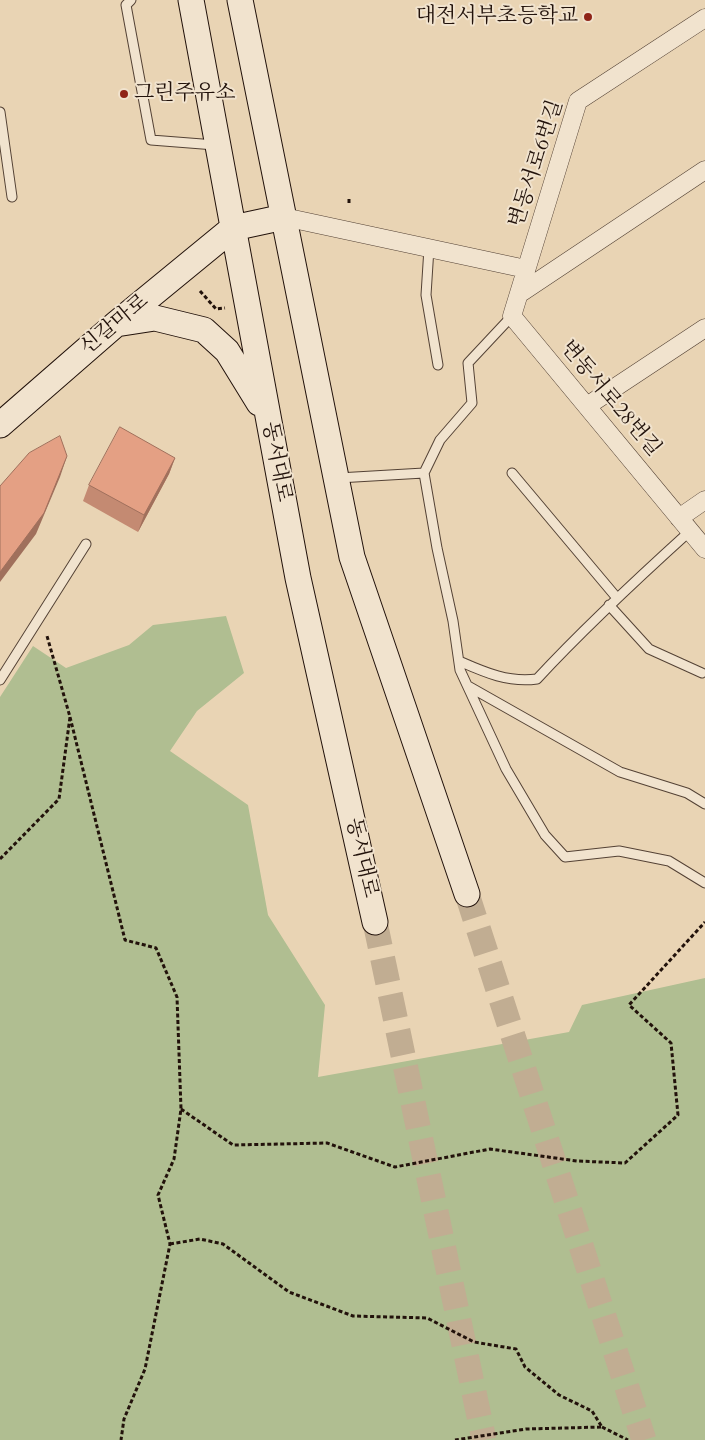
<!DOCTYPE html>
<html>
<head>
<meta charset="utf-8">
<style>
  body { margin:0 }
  canvas { display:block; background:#e9d4b4 }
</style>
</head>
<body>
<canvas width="705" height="1440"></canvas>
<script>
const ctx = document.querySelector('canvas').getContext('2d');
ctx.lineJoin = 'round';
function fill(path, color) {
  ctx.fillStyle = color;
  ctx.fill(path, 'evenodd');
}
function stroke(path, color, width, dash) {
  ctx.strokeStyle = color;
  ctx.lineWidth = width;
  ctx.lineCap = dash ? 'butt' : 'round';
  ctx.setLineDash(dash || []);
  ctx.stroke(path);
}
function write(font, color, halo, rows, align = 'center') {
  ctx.font = font + ' Cardo,"Noto Serif KR",serif';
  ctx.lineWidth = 4;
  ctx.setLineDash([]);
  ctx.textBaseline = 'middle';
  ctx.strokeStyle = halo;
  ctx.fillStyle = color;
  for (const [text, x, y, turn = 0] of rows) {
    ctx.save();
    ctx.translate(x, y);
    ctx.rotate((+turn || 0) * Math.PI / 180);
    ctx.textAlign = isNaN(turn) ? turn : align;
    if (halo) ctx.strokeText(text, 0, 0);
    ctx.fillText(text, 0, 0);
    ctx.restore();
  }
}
fill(new Path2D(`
  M226,616L244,673L197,711L170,751L248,805L268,915L325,1005L318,1077L569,1032L582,1005L705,978V1440H0V697L33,646L66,668L129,645L153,625Z`), '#b0be91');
stroke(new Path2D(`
  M467,894L644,1440
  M375,922L484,1440`), '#c1ad92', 25, [25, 12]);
const lane = new Path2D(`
  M131,0L126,5L151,140L215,145
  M0,112L12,197
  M429,248L426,295L438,365
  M424,473L440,440L472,403L468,363L512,316
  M512,473L617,598
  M338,478L424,473L437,548L453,621L460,670L506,769L545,835L565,857L619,851L669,861L705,883
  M609,605L649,649L702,673
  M459,661C484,672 508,683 537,679C585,627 637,579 690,531
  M0,680L86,544
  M468,686L620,772L687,793L705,804`);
const street = new Path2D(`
  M705,18L578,101L512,316L705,549
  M284,217L526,269
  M519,294L705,170
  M587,406L705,328
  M679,518L705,500`);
const secondary = new Path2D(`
  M191,0L298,578L375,922
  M240,0L352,557L467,894
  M116,324L155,318L204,330L227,351L259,403
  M0,425L116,324L233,228L284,217`);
stroke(lane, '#544235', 11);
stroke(street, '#544235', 19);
stroke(secondary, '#22120b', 27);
stroke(new Path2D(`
  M349,199V205
  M200,291L216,309L225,308
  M70,717L125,940L156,948L177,997L181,1109L174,1159L158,1195L170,1244L145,1369L124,1419L121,1440
  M0,859L59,799L70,717L47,636
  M181,1109L233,1145L327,1143L395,1167L490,1149L577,1161L625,1163L678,1115L671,1043L629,1005L705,922
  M170,1244L200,1239L223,1244L289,1292L353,1316L427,1318L474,1342L516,1349L525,1367L559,1395L592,1411L602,1427L526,1429L455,1440
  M602,1427L628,1440`), '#22120b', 3, [4, 2.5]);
stroke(lane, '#f1e3ce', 9);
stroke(street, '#f1e3ce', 18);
stroke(secondary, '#f1e3ce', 25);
fill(new Path2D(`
  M175,458L169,474L138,532L83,501L89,485Z`), '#c48a72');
fill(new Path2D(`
  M67,456L60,477L36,534L0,582V572Z
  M175,458L169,474L138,532L144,515Z`), '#a0705c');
const building = new Path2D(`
  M120,427L175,458L144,515L89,485Z
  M60,436L67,456L44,513L0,572V486L29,453Z`);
fill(building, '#e4a084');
stroke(building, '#a0705c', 1);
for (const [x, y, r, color] of [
  [588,17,5,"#8f2418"],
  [124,94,5,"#8f2418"]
]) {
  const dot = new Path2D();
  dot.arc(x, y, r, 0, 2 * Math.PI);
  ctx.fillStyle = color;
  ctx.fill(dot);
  stroke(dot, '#f1e3ce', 2);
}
write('21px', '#22120b', '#f1e3ce', [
  ["대전서부초등학교",578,17],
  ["그린주유소",134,94,"left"]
], 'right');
write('21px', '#22120b', '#f1e3ce', [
  ["변동서로6번길",537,164,-72],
  ["신갈마로",115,325,-40],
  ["변동서로28번길",610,399,50],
  ["동서대로",276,462,79],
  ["동서대로",361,858,77]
]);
</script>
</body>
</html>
